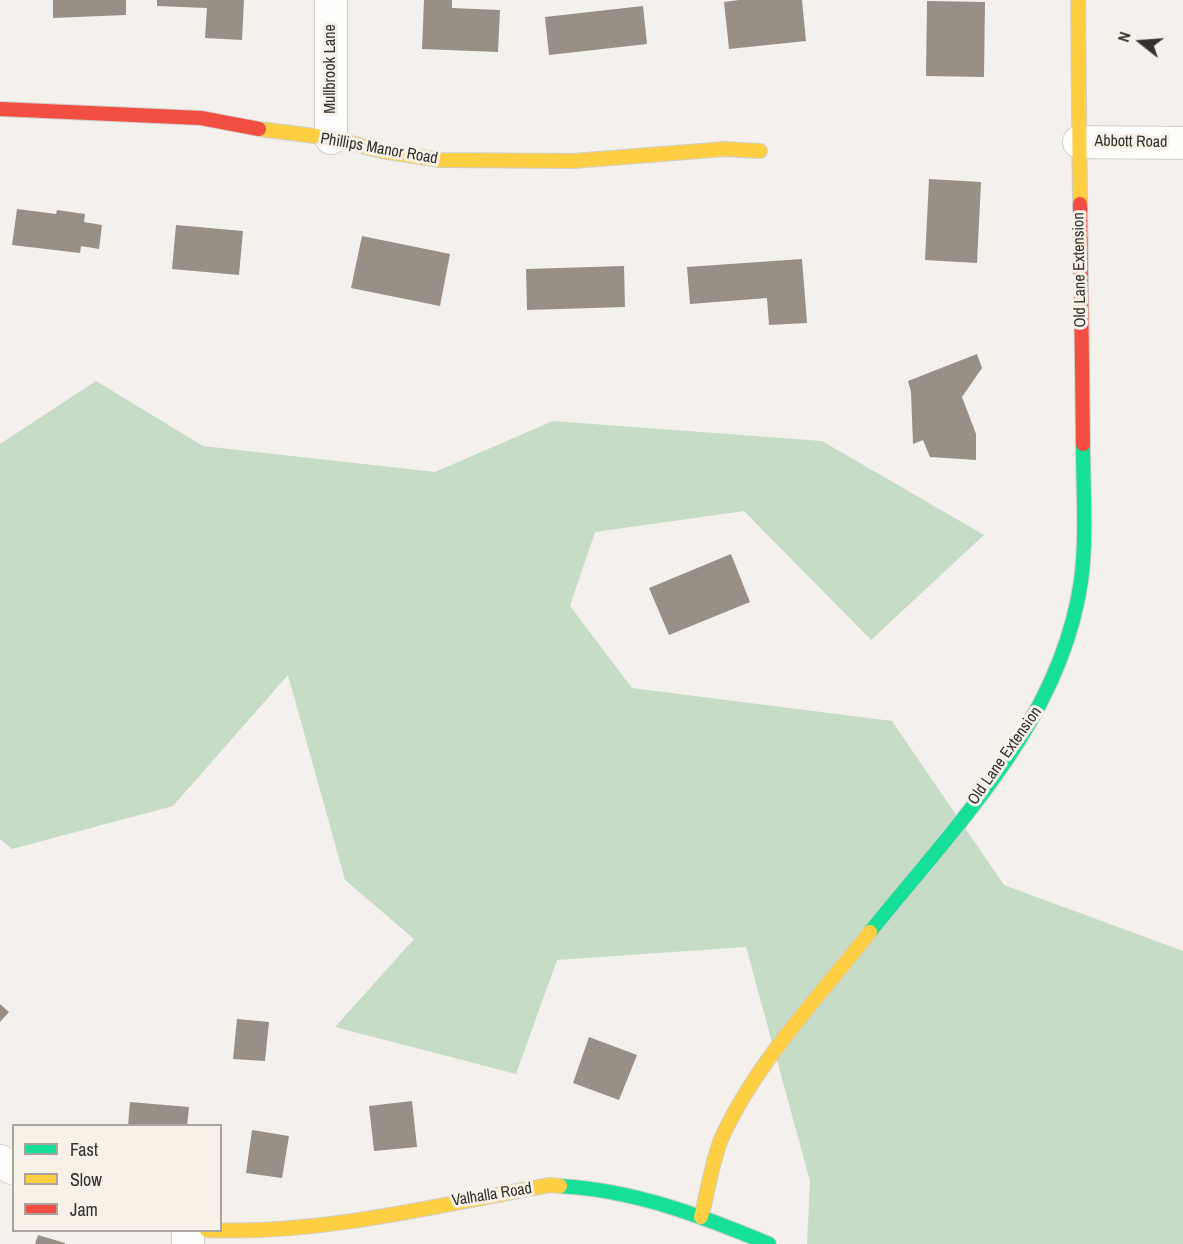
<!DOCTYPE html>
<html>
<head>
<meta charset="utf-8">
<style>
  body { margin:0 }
  #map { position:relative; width:1183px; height:1244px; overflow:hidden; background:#f4f0ec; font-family:"Archivo Narrow",sans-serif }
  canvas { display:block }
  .legend { position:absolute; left:12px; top:1124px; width:210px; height:108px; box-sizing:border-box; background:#f7f1e8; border:2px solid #a9a49d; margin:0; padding:8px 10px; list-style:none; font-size:18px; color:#33312d }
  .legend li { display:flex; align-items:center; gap:12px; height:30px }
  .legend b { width:30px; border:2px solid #a9a49d }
  .north { position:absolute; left:1111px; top:12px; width:60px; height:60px; -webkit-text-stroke:4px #f7f1e8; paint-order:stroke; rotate:287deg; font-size:16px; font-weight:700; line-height:24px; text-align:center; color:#33312d }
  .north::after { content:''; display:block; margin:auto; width:21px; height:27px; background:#33312d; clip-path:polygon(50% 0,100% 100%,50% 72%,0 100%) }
</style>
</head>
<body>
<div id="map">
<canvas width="1183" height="1244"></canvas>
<ul class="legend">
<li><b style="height:8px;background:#16e098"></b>Fast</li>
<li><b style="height:8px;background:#ffcf43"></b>Slow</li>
<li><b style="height:8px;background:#f24e42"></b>Jam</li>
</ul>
<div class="north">N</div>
</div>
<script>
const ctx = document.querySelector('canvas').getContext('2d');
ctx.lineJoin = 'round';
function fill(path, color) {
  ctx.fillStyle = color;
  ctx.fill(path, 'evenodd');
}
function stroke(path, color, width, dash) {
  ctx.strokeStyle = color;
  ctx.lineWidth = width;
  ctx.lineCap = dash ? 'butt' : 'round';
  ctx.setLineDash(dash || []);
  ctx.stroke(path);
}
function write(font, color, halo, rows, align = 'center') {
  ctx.font = font + ' "Archivo Narrow",sans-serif';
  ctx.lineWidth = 6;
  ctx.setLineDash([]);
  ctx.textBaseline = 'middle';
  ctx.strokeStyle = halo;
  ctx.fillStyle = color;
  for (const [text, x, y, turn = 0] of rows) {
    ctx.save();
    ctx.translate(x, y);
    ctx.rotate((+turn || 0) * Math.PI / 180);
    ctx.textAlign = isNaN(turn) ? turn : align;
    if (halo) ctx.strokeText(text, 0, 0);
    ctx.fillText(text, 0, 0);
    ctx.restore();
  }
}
fill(new Path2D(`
  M96,381L203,446L435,472L553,421L822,441L984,535L871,640L744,511L595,532L570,606L632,688L892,721L1004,885L1183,951V1244H807L810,1181L746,947L557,960L516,1074L335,1027L414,939L345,880L288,675L173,806L12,849L0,839V444Z`), '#c7dcc7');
fill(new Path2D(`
  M53,0H126V15L53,18Z
  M157,0H244L242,40L205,38L207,8L157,6Z
  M424,0H452V8L500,10L498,52L422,49Z
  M739,0H802L806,41L729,49L724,2Z
  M927,1L985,2L984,77L926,76Z
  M643,6L647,44L549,55L545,17Z
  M929,179L981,182L977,263L925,260Z
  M17,209L56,214L57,210L85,214L84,222L102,225L99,249L81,246L80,253L12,245Z
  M176,225L243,231L239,275L172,269Z
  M362,236L450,254L440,306L351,288Z
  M802,259L807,323L769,325L767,298L690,304L687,267Z
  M624,266L625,307L527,310L526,269Z
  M977,354L982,368L962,397L976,434V460L930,457L923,440L913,444L911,392L908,381Z
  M731,554L750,602L669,635L649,588Z
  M0,1004L9,1012L0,1022Z
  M237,1019L269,1022L265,1061L233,1059Z
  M589,1037L637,1055L619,1100L573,1083Z
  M412,1101L417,1147L374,1151L369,1106Z
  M130,1102L189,1107L187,1126H128Z
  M252,1130L289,1136L282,1178L246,1173Z
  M38,1235L65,1243V1244H35Z`), '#989086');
const street = new Path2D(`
  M331,138V0
  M1079,142L1183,143
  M0,1161L14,1169
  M188,1244V1230`);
const fast = new Path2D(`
  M870,932C955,826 1061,721 1081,581C1087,536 1083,489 1083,444
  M560,1186C634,1190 702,1216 769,1244`);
const slow = new Path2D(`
  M1078,0L1080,204
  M259,129L331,138L382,151L440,160L573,161L726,149L760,151
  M701,1217C708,1191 712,1161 722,1137C757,1061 819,997 870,932
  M207,1230C322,1235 437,1205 550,1185L560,1186`);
const jam = new Path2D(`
  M0,109L201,118L259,129
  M1080,204L1083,444`);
stroke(street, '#d1ceca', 34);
stroke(fast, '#d1ceca', 16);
stroke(slow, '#d1ceca', 16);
stroke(jam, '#d1ceca', 16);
stroke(street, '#fdfdfc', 32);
stroke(fast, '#16e098', 14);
stroke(slow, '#ffcf43', 14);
stroke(jam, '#f24e42', 14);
write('16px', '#33312d', '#f7f1e8', [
  ["Mullbrook Lane",331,69,-90],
  ["Abbott Road",1131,142,1],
  ["Phillips Manor Road",379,149,10],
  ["Old Lane Extension",1080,270,-91],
  ["Old Lane Extension",1005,756,-55],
  ["Valhalla Road",492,1195,-9]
]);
</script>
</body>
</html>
